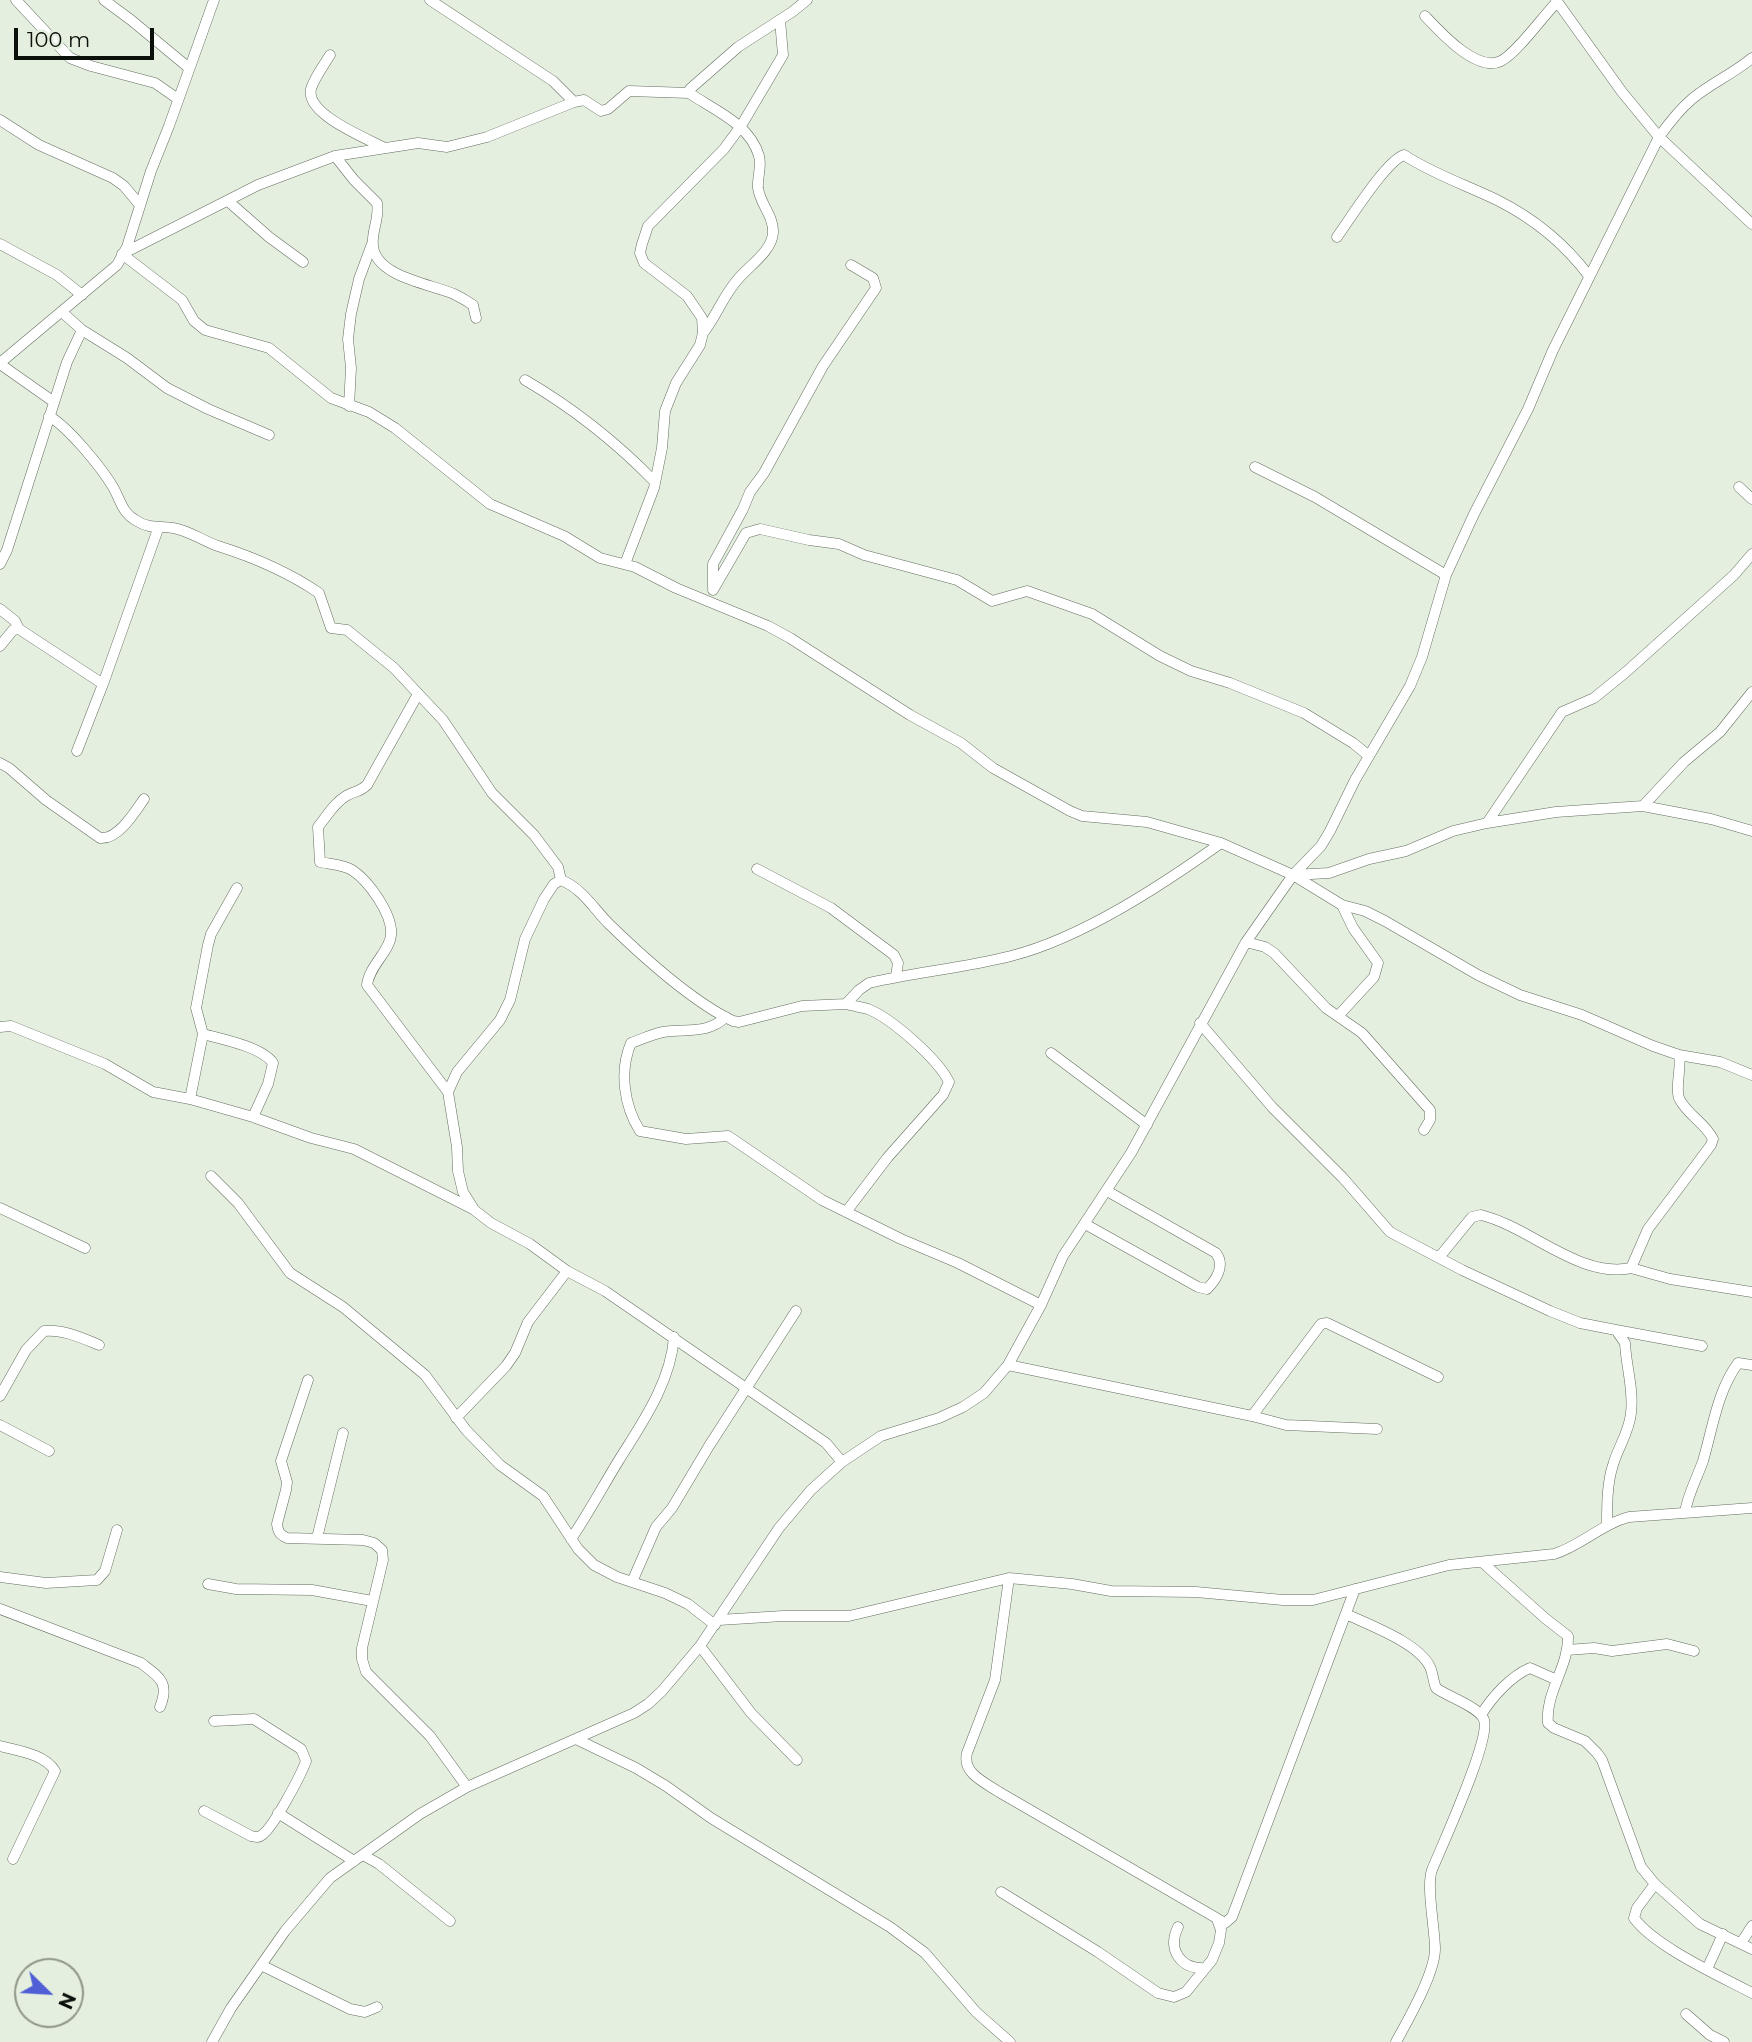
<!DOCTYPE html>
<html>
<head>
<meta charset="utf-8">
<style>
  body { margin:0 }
  #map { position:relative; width:1752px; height:2042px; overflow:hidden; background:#e4efdf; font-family:Montserrat,sans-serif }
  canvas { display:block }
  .north { position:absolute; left:14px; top:1958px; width:70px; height:70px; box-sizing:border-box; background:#e4efdf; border:2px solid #8e968a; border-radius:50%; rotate:114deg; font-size:19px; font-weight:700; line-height:28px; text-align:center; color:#0c100b }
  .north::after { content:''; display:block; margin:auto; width:24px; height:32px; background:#505fd5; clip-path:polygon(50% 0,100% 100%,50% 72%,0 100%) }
  .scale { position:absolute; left:14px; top:28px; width:140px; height:32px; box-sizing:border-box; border:4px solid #0c100b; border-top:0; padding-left:9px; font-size:21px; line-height:24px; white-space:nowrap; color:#0c100b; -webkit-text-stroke:5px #e4efdf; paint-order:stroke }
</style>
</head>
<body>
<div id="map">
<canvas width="1752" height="2042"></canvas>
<div class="north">N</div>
<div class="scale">100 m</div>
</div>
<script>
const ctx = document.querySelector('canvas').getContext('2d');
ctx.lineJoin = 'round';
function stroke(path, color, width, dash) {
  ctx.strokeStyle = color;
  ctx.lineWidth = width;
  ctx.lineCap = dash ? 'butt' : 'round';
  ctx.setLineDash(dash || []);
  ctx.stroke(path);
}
const street = new Path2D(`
  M16,0L70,58L91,66L155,83L178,99
  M104,0L131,20L189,68
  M430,0L553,81L574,102
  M1556,0L1622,92L1659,137L1752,224
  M1425,16C1440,32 1477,73 1501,61C1517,53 1543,16 1557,2
  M330,55C324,65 314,78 311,89C305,114 366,138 385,148
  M689,93C714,110 750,124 759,156C762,167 757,177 758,188C760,204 774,216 773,233C772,251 749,266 738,279C723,296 716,317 703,333
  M0,120L39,145L113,178L124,186L139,204
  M335,156L354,180L377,203C380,218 371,232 373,246C376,277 431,284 454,294C460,297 467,301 473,305L476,318
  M228,201L269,237L303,262
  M1337,237C1350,219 1386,161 1404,155C1433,174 1466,185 1497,200C1533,218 1565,244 1589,276
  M0,244L57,275L82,295
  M122,254L182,300L194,321L205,330L269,348L331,398L369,412L395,428L490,504L564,536L600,558L635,567L676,588L768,626L790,638L910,715L961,743L993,768L1070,811L1082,816L1147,822L1221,843L1293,875L1342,905L1365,911L1385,921L1478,975L1520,995L1582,1015L1653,1046L1679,1055L1720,1062L1752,1075
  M122,254L258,185L335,156L418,143L447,147L487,137L574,102L584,100L601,111L608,109L629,91L689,93L690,89L738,47L792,12L807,0
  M82,330L127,358L167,388L208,409L269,435
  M0,363L117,265L127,247L151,171L169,126L214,0
  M0,364L54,402
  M525,380C573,408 616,442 655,482
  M349,406L351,368L348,339L351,314L359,279L372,244
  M49,416C69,428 101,467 113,487C121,501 122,513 137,521C149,529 160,526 173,528C188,530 203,541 218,546C253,557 288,572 319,593L331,628L347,630L394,668L443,720L492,793L534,835L558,867L561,880C583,889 593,908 609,924C642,956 691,1001 733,1021L739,1022L802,1006L846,1004L859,990L869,983C916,972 964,968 1011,956C1082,938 1162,885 1221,843
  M1255,467L1315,497L1446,575
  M1739,487L1752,499
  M0,564L7,550L67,362L82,330L62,312
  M625,564L654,488L662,448L665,411L676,383L700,345L703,333L702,318L687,296L644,263L640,253L642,244L648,226L724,149L741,126L783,55L780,20
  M713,587V564L743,509L750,492L764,473L823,366L876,288L873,278L851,265
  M713,590L746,533L760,529L809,540L839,544L864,555L957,580L992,601L1027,591L1092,614L1160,656L1191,671L1230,683L1304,713L1353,743L1369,756
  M0,609L15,621L19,629
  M0,646L13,630L19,629L103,684L158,529
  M418,694L367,785C360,792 354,791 346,796C334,803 327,816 318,827L320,862C329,864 344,865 352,870C369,881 393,915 391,935C390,951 369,966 367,985L448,1092
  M77,751L103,684
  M0,763L9,768L46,800L100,838C118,840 135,812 144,799
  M1643,806L1684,762L1720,732L1752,692
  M1487,823L1562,712L1594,698L1626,672L1734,575L1752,554
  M757,869L831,908L894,955L898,963L896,976
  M1293,875L1329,873L1369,859L1406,851L1453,831L1487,823L1556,812L1643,806L1711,819L1752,831
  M1246,942L1265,947L1274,953L1326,1008L1362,1033L1430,1110V1120L1424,1130
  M1338,1016L1374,977L1378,963L1353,928L1342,905
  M726,1017C706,1035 687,1028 663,1032C653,1034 642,1039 631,1043C619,1071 624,1106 640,1131L686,1139L728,1136L822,1200L901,1239L958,1263L1041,1305
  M1200,1023L1272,1107L1343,1178L1390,1232L1462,1270L1550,1311L1580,1323L1616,1330L1625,1343C1626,1366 1634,1390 1631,1413C1629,1433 1618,1447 1613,1465C1607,1483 1607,1505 1607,1525
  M0,1027L11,1026L105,1064L153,1092L190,1099L253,1117L311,1138L354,1149L473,1209L491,1223L530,1244L567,1271L605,1291L826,1443L842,1462
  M203,1034C222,1039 262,1047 273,1063L268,1084L253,1117
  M1051,1053L1147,1125
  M190,1099L203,1034L196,1008L208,945L211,934L237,888
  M211,1176L238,1203L290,1273L343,1307L425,1375L466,1430L500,1465L543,1496L578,1549L594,1565L617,1577L665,1593L688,1604L715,1625
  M0,1208L85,1248
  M473,1208L463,1192L458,1171L457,1147L448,1092L457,1072L500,1020L510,1000L525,939L544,899L554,884L561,880
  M846,1212L888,1157L943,1095L949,1082C938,1059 891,1018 868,1009C861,1007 853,1006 846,1004
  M1085,1224L1198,1287L1207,1289C1217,1279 1225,1265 1216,1253L1107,1191
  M1436,1256L1441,1255L1472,1217L1481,1215C1530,1227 1580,1279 1631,1268L1648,1229L1711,1145L1713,1139C1705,1123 1688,1115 1680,1100C1674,1090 1682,1068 1679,1055
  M1631,1268L1670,1279L1752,1292
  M1616,1330L1702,1346
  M1008,1365L1252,1416L1286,1425L1377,1429
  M308,1380L281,1461L287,1482L286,1490L277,1524C278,1532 280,1535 287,1538L363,1540L374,1543L382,1550L383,1560L362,1648V1659L366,1672L430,1736L467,1787
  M0,1396L26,1350L44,1331C63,1329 82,1338 99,1345
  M1252,1416L1321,1324L1327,1323L1438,1377
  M456,1418L506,1366L515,1353L528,1322L567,1271
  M0,1425L49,1451
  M1685,1512C1688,1494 1697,1478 1703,1461C1713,1427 1717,1392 1738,1363L1752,1365
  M317,1538L343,1433
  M571,1539C588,1514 603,1486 619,1460C642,1423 671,1382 674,1337
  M1482,1562L1546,1619L1568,1636C1569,1666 1545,1693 1548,1723L1554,1728L1585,1741L1597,1753L1602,1760L1641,1867L1655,1884L1700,1924L1752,1949
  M0,1577L46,1583L97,1580L105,1571L117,1530
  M1009,1578L995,1680L967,1753C962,1773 984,1782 999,1792L1225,1923L1232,1917L1355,1589
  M632,1582L656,1527L672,1508L709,1446L796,1311
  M208,1584L236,1589L312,1590L372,1601
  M0,1609L141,1663C159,1677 170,1682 160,1707
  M1346,1614C1369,1625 1419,1643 1430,1667C1433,1673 1433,1681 1436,1688C1448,1697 1480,1707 1484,1720C1491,1740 1442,1845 1432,1870C1426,1886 1435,1929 1435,1949C1435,1973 1408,2020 1396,2042
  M719,1620L783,1616H849L1009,1578L1072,1584L1111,1591L1196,1592L1283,1600H1313L1449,1565L1554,1554C1581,1546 1601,1524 1629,1517L1752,1508
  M700,1646L751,1713L797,1760
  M1567,1650L1594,1648L1612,1651L1667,1644L1694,1651
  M1481,1715C1492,1697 1511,1676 1530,1668L1557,1680
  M576,1739L636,1768L666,1786L711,1818L890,1927L925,1953L976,2012L1010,2042
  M0,1746C18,1751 45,1754 55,1771L13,1859
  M204,1811L251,1836C256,1837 258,1838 262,1835C273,1828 301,1775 306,1761L301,1749L254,1719L214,1721
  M278,1813L354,1861
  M363,1855L379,1864L450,1921
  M1655,1884L1637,1908L1634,1918C1654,1946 1720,1976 1752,1993
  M1001,1892L1098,1952L1158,1993L1174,1997L1186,1992L1212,1960L1219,1943L1221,1930L1217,1919
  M1178,1927C1167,1950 1181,1970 1206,1968
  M1741,1943L1752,1926
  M261,1965L350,2009L365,2012L377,2007
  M1707,1969L1723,1934
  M1686,2014L1710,2035L1724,2042
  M212,2042L231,2008L285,1931L330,1878L420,1814L467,1787L634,1713L648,1704L662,1691L700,1646L779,1528L811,1490L842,1462L881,1436L939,1418L963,1407L984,1393L1008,1365L1041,1305L1063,1256L1131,1153L1246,942L1293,875L1321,846L1330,831L1355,780L1410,686L1422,657L1446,575L1474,514L1528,409L1553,350L1659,137C1669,123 1679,110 1692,99C1711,83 1733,74 1752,58`);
stroke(street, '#636d60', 11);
stroke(street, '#fff', 10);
</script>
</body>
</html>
